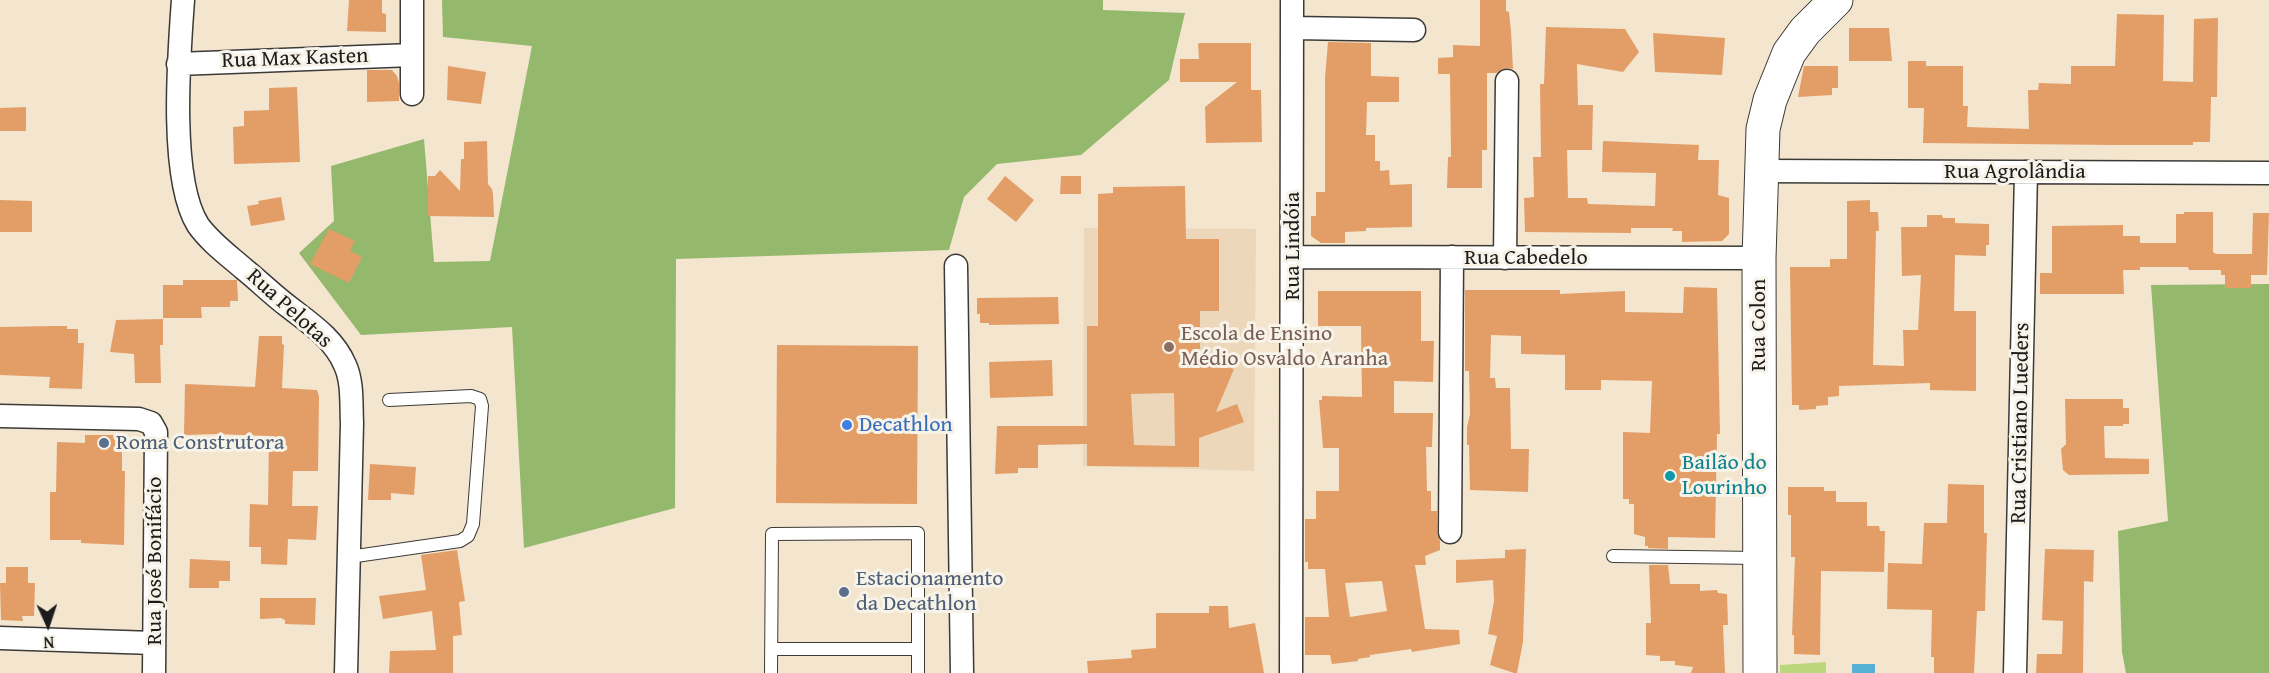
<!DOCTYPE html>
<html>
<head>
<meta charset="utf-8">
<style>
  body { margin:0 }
  #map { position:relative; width:2269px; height:673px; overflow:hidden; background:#f4e5ce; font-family:"Gentium Book Plus",serif }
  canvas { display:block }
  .north { position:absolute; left:18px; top:595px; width:60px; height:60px; -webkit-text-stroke:4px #f7f3e8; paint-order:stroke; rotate:177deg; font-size:16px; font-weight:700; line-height:24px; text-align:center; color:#1c1c1c }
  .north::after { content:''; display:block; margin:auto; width:21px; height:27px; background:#1c1c1c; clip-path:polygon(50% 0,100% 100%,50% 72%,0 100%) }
</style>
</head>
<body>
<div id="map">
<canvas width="2269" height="673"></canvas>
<div class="north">N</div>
</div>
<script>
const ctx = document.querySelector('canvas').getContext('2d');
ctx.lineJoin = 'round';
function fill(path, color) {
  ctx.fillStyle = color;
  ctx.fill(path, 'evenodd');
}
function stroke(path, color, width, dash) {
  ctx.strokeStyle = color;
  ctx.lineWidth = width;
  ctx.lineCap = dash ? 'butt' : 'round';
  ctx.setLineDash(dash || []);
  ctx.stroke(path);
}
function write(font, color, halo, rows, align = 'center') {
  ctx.font = font + ' "Gentium Book Plus",serif';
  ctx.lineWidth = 6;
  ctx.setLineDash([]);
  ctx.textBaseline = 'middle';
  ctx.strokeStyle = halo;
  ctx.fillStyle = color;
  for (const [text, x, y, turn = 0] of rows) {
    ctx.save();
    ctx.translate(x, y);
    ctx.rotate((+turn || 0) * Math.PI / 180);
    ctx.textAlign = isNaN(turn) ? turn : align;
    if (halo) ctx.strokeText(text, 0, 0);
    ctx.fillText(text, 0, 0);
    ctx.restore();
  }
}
fill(new Path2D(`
  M1084,228L1256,229L1254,471L1083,466Z`), '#edd7bb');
fill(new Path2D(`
  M1826,662V673H1780V665Z`), '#bbd77d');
fill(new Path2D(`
  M442,0H1103V10L1185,13L1169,80L1081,155L997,164L964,197L949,250L676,259L675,508L524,548L512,327L361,335L299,253L334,221L331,166L424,139L434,262L490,261L532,46L443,37Z
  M2269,284V673H2126L2122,652L2118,531L2168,521L2151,285Z`), '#94b86c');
fill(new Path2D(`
  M1852,664H1875V673H1852Z`), '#55b0d3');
fill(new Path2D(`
  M349,0H382V13L386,14V32L347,31Z
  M1480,0H1506V11L1509,12L1511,31L1513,69L1507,68L1496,73H1487V150H1482V188H1447L1448,157H1451L1450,74H1438V58L1453,57V45L1480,46Z
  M2117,14L2164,15L2163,81L2193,82L2194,19L2218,18L2217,97H2211L2210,142H2193V145H2113L1923,143L1924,108H1908V61H1926V66H1963V106H1968L1967,127L2029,129L2028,90H2038L2039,83L2071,84V66H2115Z
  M1546,27L1625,29L1639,52L1623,72L1577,64L1578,105H1593L1592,150H1567L1568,198H1587L1588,204L1655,206L1656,173L1602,172L1603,141L1699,145L1698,160H1719L1718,195L1729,198V234L1722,241L1682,242V231H1672L1673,228H1631V233L1525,232L1524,198L1534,197L1533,157H1541L1540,84H1544Z
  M1849,28H1889L1892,61H1849Z
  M1653,33L1725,38L1722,75L1655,72Z
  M1328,42L1371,43V76L1399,77V102H1367L1366,135H1375V161H1380V171L1389,170L1390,185L1412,184V227L1366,228V231L1345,232V243H1321L1311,236V216H1316V192H1325V78Z
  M1200,43H1251V90H1261L1262,142L1206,143L1205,107L1237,82H1180V59H1199L1198,44Z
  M448,66L486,72L481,104L447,100Z
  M1804,66H1838V88H1832V95L1798,97Z
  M367,70H392L397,76L399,83V101L367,102Z
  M297,87L300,162L234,164L233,127L244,126V111L269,110V88Z
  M26,107V131H0V108Z
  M487,141L488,184L492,189L493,194L494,217L428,216V176H435L440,170L460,191L461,159H464V142Z
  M1005,176L1034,200L1016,222L987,199Z
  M1061,176H1081V194H1060Z
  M1185,186L1186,239H1219V311H1200V357L1234,369L1216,412L1237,404L1244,422L1199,438V467L1087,466V444L1038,445V468H1018V473L995,474L997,426H1087V326H1098V194L1113,193V187ZM1174,393L1175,446L1134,445L1131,394Z
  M281,197L285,220L251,226L247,206L259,204L258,201Z
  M0,200L32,201V232H0Z
  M1870,200V212H1878L1879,231H1876L1873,365L1904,366L1903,330H1918L1921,275L1902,276L1901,227H1927V215H1942L1943,218H1955V223L1989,224V245H1986V256L1955,255L1954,311H1976V391L1930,390V383L1839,386V396L1828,397V405L1816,406V409L1799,410V405H1792L1790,267H1830V259H1847V201Z
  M2184,212H2213V252L2216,254H2252L2253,213H2269L2267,275H2251V288H2225V275H2221V270H2189L2188,267H2140V270H2123L2124,294H2040V273H2052V226L2123,225V236H2140V243H2176V214H2184Z
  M329,229L355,241L350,251L362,257L349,283L310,264Z
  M183,280H237L238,301H230V307H201L202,318H163V285H183Z
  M1684,287L1717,288L1720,434H1717L1715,538L1668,537V549L1648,548V546H1645V537L1634,534V504H1629V499H1623V432L1650,433L1652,381L1601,380V390H1565V355L1521,354V336L1491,335L1490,378H1495L1496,388H1510L1511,449H1529L1528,492L1470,490L1469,445H1467V427L1470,414L1469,371H1465V290H1560V294L1625,291V312L1683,313Z
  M1318,291H1421V341H1434L1433,382L1394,381V413H1433L1432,447H1426L1427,491H1431V511H1437V532L1440,541V550L1425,556L1426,565H1415L1425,629L1459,630L1460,644L1412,652L1411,649L1370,655V657L1358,659V661L1332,664L1330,655H1305V617H1329L1325,569H1308V562H1305V519H1316V491H1339V448H1323L1319,400H1322V396L1362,397L1361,326H1318ZM1382,581L1387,611L1350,617L1345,583Z
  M1058,297L1059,324L989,325V323H980V314H977V298Z
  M163,319V345H160L161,383H135L134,354L110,352L116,320Z
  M53,326H67V329H78V343H84L82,389L49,388L50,377L0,375V327Z
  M259,336H282V344L284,345L282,388L317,390L319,396L318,471H293L292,506H318L316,540L288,539L287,565L261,564V547H249L250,504L268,505L269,436L216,434L184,435L185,384L255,387Z
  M777,345L918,346L917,504L776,503Z
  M1052,360L1053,396L990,398L989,362Z
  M2065,399H2123V408H2129V424H2123V426H2104L2105,458L2149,459V474L2069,475L2063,470L2061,449L2066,444Z
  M85,435H122V471H125L124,545L81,543V540H50V492H56L57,442L85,443Z
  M370,464L416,467L414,495L391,493V500H368Z
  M1948,484L1984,485V533H1987L1985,611H1977L1974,673H1934V657H1931L1932,610L1887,609L1888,563L1922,564L1924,523H1947Z
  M1788,487H1824V491H1836V502H1867V526H1879L1880,531H1885L1884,572L1821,571L1820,655L1794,654V635H1792L1795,557H1791V515H1788Z
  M1526,549L1523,642L1517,673H1514L1490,665L1497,636L1488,634L1494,601L1493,580L1456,583V560L1505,558V550Z
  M2045,549L2094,550L2093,582L2084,581L2083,673H2036L2037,654H2062L2063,621L2042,620Z
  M457,550L465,601L459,602L462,635L453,636V673H389L390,651L436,650L432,611L383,619L379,596L426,590L421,555Z
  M190,559L230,561V581H219V588H189Z
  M1649,565H1668L1670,584H1700V591L1717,590L1718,593L1727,594L1728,625H1723L1725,673H1691L1693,667L1675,665V661H1660V656L1646,655V623H1651Z
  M6,567H28V583H35L34,616H22L23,621L1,620L0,583H6Z
  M260,598H316L315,625L285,624V620L281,618L260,619Z
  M1209,606H1228L1229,628L1255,623L1264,673H1088L1087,661L1132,658L1131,650L1156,648V613H1209Z`), '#e39e68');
const lane = new Path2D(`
  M1613,556L1758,558
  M349,557L460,541L468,536L473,524L482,406L480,399L471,396L389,400
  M771,649H918
  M771,673L772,534L918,533V673`);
const street = new Path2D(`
  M183,0C179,55 169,179 198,225C210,242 228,255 244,269C259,281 273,295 289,307C311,324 334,339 345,365C353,382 351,405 352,423L346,673
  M412,0V94
  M1294,28L1414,30
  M178,64L412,55
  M1760,171L2269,173
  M1293,257L1759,258
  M1505,258L1507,81
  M956,266L962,673
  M0,416L139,419L151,423L156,432L154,673
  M1450,532L1452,257
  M0,638L154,643
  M1291,673L1292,0
  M2015,673L2026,172`);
const secondary = new Path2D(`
  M1760,673L1759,258L1763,129L1770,100L1789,53L1805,31L1836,0`);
stroke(lane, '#3c3a37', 14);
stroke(street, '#3c3a37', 25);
stroke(secondary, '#3c3a37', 35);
stroke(lane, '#fff', 12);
stroke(street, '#fff', 22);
stroke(secondary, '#fff', 33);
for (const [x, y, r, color] of [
  [1169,347,6,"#8d6e63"],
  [847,425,6,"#3f7fe0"],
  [104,443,6,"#5c6f8a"],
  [1670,476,6,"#0f9aa8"],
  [844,592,6,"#5c6f8a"]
]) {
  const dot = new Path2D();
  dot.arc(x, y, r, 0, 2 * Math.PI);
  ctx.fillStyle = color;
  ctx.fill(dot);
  stroke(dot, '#f7f3e8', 2);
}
write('22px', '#1c1c1c', '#f7f3e8', [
  ["Rua Max Kasten",295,59,-2],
  ["Rua Agrolândia",2015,172],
  ["Rua Lindóia",1293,246,-90],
  ["Rua Cabedelo",1526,258],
  ["Rua Pelotas",289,309,42],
  ["Rua Colon",1759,325,-90],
  ["Rua Cristiano Lueders",2021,423,-89],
  ["Rua José Bonifácio",155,561,-90]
]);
write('22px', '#785e54', '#f7f3e8', [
  ["Escola de Ensino",1181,334],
  ["Médio Osvaldo Aranha",1181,359]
], 'left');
write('22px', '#366cbe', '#f7f3e8', [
  ["Decathlon",859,425]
], 'left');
write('22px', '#4e5e75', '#f7f3e8', [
  ["Roma Construtora",116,443],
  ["Estacionamento",856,579],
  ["da Decathlon",856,604]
], 'left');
write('22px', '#0d838f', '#f7f3e8', [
  ["Bailão do",1682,463],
  ["Lourinho",1682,488]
], 'left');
</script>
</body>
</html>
